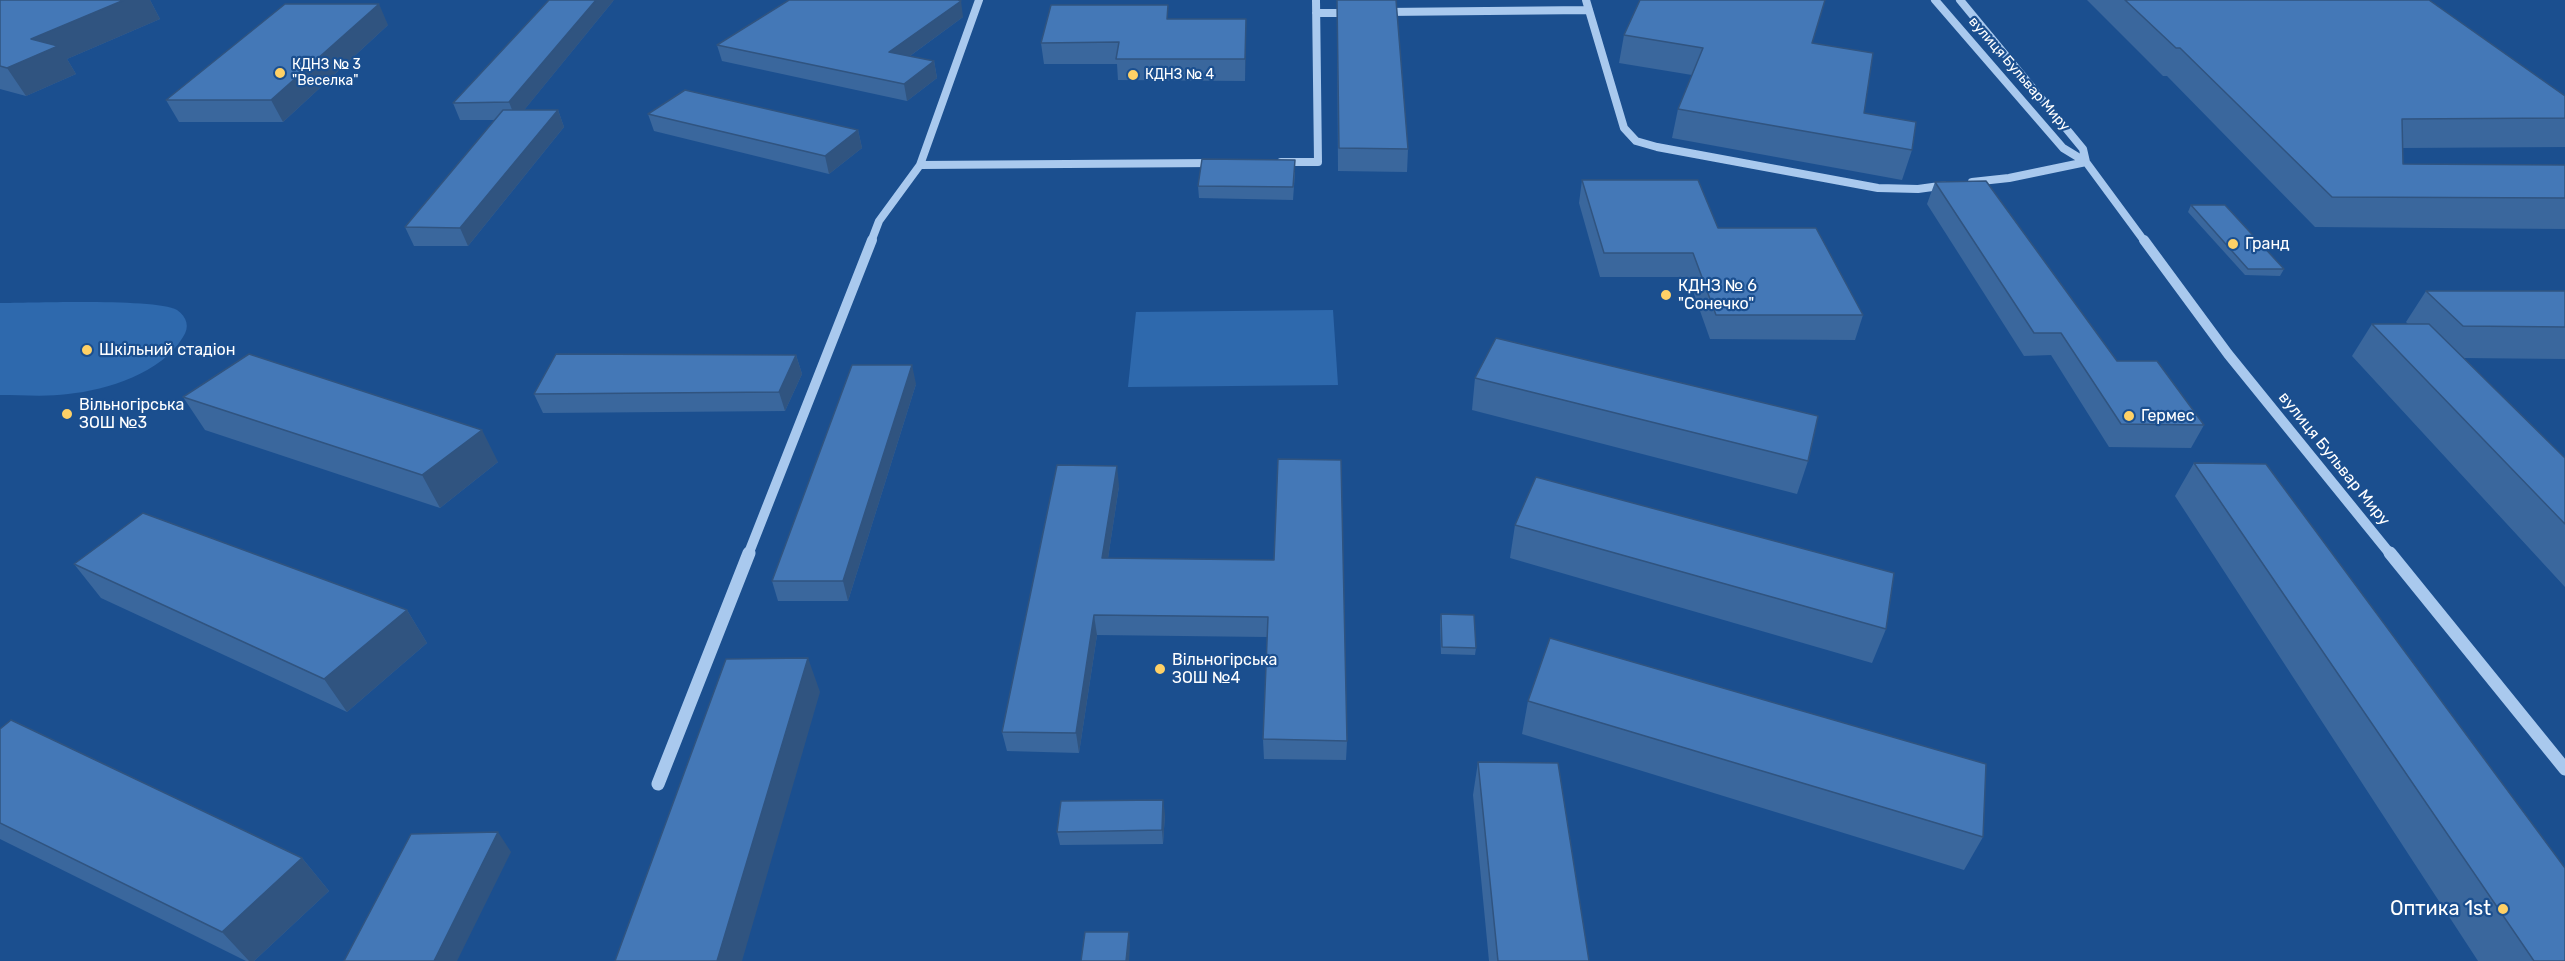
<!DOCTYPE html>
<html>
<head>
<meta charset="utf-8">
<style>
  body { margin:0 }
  canvas { display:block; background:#1b4f8f }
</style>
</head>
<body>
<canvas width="2565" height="961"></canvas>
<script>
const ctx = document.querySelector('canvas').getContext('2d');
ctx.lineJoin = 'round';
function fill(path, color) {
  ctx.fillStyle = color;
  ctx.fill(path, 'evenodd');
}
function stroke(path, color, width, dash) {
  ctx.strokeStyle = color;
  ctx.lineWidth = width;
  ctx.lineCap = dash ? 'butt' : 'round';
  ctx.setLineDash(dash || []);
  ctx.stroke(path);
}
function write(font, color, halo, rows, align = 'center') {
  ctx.font = font + ' Rubik,sans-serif';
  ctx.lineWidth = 4.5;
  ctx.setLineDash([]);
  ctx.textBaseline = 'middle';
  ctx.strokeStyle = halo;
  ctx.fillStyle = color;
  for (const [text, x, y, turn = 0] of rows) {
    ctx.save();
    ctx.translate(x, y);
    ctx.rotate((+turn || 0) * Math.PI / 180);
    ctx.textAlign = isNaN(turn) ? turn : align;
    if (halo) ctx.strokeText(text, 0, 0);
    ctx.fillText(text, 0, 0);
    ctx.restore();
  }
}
fill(new Path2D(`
  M0,303C32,303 155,298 177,310C187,317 190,327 183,337C162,373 107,390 68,394C46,397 23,395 0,395Z
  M1333,310L1338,385L1128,387L1136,312Z`), '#2e69ad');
stroke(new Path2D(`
  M1586,0L1624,128L1636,141L1657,147L1878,188L1918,189L1947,185
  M1935,0L2063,148L2086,162L2145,242
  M1960,0L2083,149L2086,162
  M1385,12L1589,10
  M1316,13H1351
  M1281,162H1318L1316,0
  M920,165L1214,163
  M1972,182L2009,178L2086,162
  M871,242L879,221L920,165L979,0`), '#a9c9ee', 8);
stroke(new Path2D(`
  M2144,240L2228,354L2391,555
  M748,555L872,240`), '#a9c9ee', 10);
stroke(new Path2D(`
  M2390,553L2565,769
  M658,784L749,553`), '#a9c9ee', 13);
fill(new Path2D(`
  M0,0H150L160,19L67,59L76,74L26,96L0,89Z
  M614,0L524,110H558L564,127L468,246H414L405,227L495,120H460L453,103Z
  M1337,0L1408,149L1407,172L1338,171Z
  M2087,0H2429L2565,96V147L2403,148V164L2565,165V229L2315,227L2167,76H2163Z
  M963,17L910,56L934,61L937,78L907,101L722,61L717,45Z
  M1169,19H1246L1245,81L1118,80L1117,64H1044L1041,43Z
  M388,25L283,122H179L166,100Z
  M1624,35L1813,43L1864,113L1912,150L1902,180L1672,138L1678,109L1692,75L1619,63Z
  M648,114L858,130L862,148L829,174L654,131Z
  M1295,172L1293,200L1199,198L1198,186Z
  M1582,180L1718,228L1863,315L1855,340L1710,339L1688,277H1600L1579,203Z
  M1935,182L2117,361L2204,425L2191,448L2109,447L2051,355L2024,356L1927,204Z
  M2191,205L2284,269L2280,276L2245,275L2188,212Z
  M2426,291H2565V359L2464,358L2565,458V587L2352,356L2372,324H2408L2406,322Z
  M796,355L802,374L785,411L543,413L534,394Z
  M1475,378L1808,461L1797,494L1472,410Z
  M916,384L848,601H778L772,581Z
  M183,397L498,462L440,508L205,430Z
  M2194,463L2565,961H2478L2175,496Z
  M1119,486L1108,558L1274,560L1347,741L1346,760L1264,759L1263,739L1267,637L1097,635L1079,753L1007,751L1002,732Z
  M1515,525L1886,629L1872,663L1510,558Z
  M74,564L407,610L427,643L347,712L101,598Z
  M1441,614L1476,648L1475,655L1441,654L1440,621Z
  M1528,701L1983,837L1964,870L1522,734Z
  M0,729L302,858L329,891L254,961H246L0,839Z
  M1478,762L1589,961H1489L1473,795Z
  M1165,814L1163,844L1060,845L1057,832Z`), '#3a679d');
fill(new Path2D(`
  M124,0H150L160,19L67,59L76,74L26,96L7,68L31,39Z
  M596,0H614L516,120L509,102Z
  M961,1L963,17L892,69L889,52Z
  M379,4L388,25L283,122L271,100Z
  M1246,19V40L1245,81V59Z
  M934,61L937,78L907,101L904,84Z
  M558,110L564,127L468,246L460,228Z
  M858,130L862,148L829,174L825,156Z
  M796,355L802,374L785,411L779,392Z
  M912,365L916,384L848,601L843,581Z
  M482,430L498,462L440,508L422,475Z
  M1117,466L1119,486L1105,578L1102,558Z
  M407,610L427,643L347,712L324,679Z
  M1094,615L1097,635L1079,753L1076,733Z
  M808,658L820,692L742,961H717Z
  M1163,800L1165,814L1163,844L1162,830Z
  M498,832L511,852L457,961H434Z
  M302,858L329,891L254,961H249L222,932Z
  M1129,932L1130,945L1129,961H1126Z`), '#305480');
const building = new Path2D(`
  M0,0H124L31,39L58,46L7,68L0,66Z
  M549,0H596L509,102L453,103Z
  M789,0H958L961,1L889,52L934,61L904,84L717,45Z
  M1337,0H1396L1408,149L1339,148Z
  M1640,0H1825L1812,43L1873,53L1864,113L1916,122L1912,150L1678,109L1703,48L1624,35Z
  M2125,0H2429L2565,96V118L2402,119L2403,164L2565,165V198L2332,197L2180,48H2176Z
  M285,4H379L271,100H166Z
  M1051,5H1168L1167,19H1246L1245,59H1116L1119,42L1041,43Z
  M685,90L858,130L825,156L648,114Z
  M503,110H558L460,228L405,227Z
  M1202,159L1295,160L1293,187L1198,186Z
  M1582,180H1698L1718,228H1816L1863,315H1716L1693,253H1604Z
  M1986,181L2117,361H2157L2204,425L2121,424L2061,333H2034L1935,182Z
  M2191,205H2225L2284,269H2248Z
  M2426,291H2565V327L2463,326Z
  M2372,324H2429L2565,458V524Z
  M1496,338L1818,416L1808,461L1475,378Z
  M249,354L482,430L422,475L183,397Z
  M556,354L796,355L779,392L534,394Z
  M852,365H912L843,581H772Z
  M1278,459L1341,460L1347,741L1263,739L1268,617L1094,615L1076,733L1002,732L1057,465L1117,466L1102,558L1274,560Z
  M2194,463L2266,464L2565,868V961H2534Z
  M1536,477L1894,573L1886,629L1515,525Z
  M143,513L407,610L324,679L74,564Z
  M1441,614L1474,615L1476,648L1442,647Z
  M1550,638L1986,764L1983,837L1528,701Z
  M808,658L717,961H615L726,659Z
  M11,720L302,858L222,932L0,823V729Z
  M1478,762L1558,763L1589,961H1498Z
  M1163,800L1162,830L1057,832L1061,801Z
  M498,832L434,961H344L411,834Z
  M1085,932H1129L1126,961H1081Z`);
fill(building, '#4478b7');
stroke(building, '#305480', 1.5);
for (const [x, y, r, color] of [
  [280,73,6,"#ffd166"],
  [1133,75,6,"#ffd166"],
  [2233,244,6,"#ffd166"],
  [1666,295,6,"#ffd166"],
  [87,350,6,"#ffd166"],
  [67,414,6,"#ffd166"],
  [2129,416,6,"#ffd166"],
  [1160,669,6,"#ffd166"],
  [2503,909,6,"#ffd166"]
]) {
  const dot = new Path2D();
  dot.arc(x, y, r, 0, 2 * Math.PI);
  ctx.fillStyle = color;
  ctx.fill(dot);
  stroke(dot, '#1b4f8f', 2);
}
write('14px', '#fff', '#1b4f8f', [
  ["КДНЗ № 3",292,65],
  ["\"Веселка\"",292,81],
  ["КДНЗ № 4",1145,75]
], 'left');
write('14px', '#fff', '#1b4f8f', [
  ["вулиця Бульвар Миру",2019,74,49]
]);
write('16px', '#fff', '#1b4f8f', [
  ["Гранд",2245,244],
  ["КДНЗ № 6",1678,286],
  ["\"Сонечко\"",1678,304],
  ["Шкільний стадіон",99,350],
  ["Вільногірська",79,405],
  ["ЗОШ №3",79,423],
  ["Гермес",2141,416],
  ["Вільногірська",1172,660],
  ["ЗОШ №4",1172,678]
], 'left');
write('16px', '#fff', '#1b4f8f', [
  ["вулиця Бульвар Миру",2334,459,51]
]);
write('20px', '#fff', '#1b4f8f', [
  ["Оптика 1st",2491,909]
], 'right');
</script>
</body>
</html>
